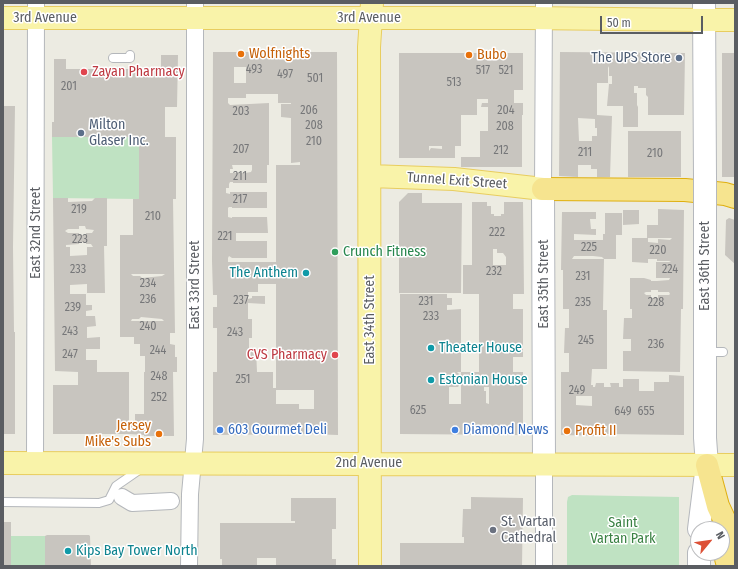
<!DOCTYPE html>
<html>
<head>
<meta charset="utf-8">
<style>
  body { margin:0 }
  #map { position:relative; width:738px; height:569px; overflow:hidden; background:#ecebe2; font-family:"Fira Sans Condensed",sans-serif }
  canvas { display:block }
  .frame { position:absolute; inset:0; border:4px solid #5a5d62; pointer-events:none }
  .north { position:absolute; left:690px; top:521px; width:40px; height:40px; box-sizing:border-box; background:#fff; border:1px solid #bdbec0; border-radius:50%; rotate:61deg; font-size:11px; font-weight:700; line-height:16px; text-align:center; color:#5a5d62 }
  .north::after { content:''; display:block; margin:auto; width:14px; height:18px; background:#dd5137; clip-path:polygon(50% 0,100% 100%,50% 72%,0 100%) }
  .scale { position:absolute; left:600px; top:16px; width:103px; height:18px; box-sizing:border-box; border:2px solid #5a5d62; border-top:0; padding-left:5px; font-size:12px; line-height:14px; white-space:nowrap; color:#5a5d62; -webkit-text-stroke:3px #fff; paint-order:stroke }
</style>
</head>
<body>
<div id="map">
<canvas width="738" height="569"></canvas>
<div class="frame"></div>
<div class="north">N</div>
<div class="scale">50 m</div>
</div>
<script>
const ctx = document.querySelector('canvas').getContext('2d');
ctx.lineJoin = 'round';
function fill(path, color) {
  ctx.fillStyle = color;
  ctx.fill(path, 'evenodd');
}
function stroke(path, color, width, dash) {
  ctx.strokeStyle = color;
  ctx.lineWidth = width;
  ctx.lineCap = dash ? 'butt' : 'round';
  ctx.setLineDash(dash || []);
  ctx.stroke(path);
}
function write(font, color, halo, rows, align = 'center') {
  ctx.font = font + ' "Fira Sans Condensed",sans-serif';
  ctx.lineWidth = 3;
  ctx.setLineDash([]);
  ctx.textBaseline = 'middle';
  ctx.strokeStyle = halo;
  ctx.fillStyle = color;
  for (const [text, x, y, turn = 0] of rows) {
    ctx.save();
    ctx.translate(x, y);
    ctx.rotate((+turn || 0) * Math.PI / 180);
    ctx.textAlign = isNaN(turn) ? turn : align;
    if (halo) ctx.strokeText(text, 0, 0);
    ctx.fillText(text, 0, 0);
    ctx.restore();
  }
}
fill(new Path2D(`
  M52,137H139V199L53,198Z
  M572,495L679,497V566H567V502L568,497Z
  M11,536H45V566H11Z`), '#bfe2c2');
fill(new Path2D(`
  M213,52H337L338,435L310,434L213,435V372H217V328H213V307H217V295H213L212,261ZM234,67H246V83H234ZM246,94H278V103H291V104H281V117L291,118V163L300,162V165H276V262H228V258L229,256L232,258H267V241H236V233H268L267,217H232V218L228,217V208L229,207H232V208H267V192H230V194L226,193V188H229V184L230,182H233V183H267V165H269V103L230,105L228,103V98H246ZM232,165H252V170L251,172L245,173H230V169H233ZM258,284H276V388H273V372H257L256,349H249V338H252V319H248V303L265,304V296H252V298L248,299V292H258ZM276,390H314V409H299V404H276Z
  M560,52L685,53L684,115H648V97L646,95V88H638V86H634V93H637V105L638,107V127H623V106H607L609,84H612V76H609V68L608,66V83H597V115L612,116L610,177H597V169H591V165H578V177L559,176ZM578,118L595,119V128H597V136H592V141H579Z
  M399,53H523V90H514V103H523V115H522V167H461V157H480V131H488V107H481L482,103H488V99H477V115H461V146H455V158H399ZM429,146H442V149L431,148L429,151Z
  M722,53H735V177H722Z
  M161,55H178L177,107H165V137H176V199H173L175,333H170V344L175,345V357H177V372H173L174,436H144V435L129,434H53V385H78V372L55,371L53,198H68V202L92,201L95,198H107V246H104L105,293H87V284L70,285V294H86V305H92V310L86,311V316H95L96,326L87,327V338L100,337V349H86V360H97V372H129V425H135V414H144V372H145V356H140V344H134V337H120V235H133V199H139V137H52V122H54V59H66V69H161ZM79,226H85L86,229L94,230L92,233H86V235H79V233H68L65,231L68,229H79ZM79,242H86V244H91L93,247H87V255L70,256V247H66V245L79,244ZM131,274H165L162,276L142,278L140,276H133ZM141,317L162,319L164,321H131L132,319H139Z
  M3,106H15L13,247L14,332H15V434H3Z
  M628,131H681V177H628Z
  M408,193H422V203H462L461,293H399V202Z
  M472,202H487V206H491V214H494V216H501V214H504V202H523L524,294H513V309H523V357H513V372H523V435L400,434V294H447V298H452V305H447V310L461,309V372H457L461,376V372H479V294H463V265H472ZM493,249H497V253H503L506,257V265H493ZM461,383V404H449V387H458ZM484,387H489V404L486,403V391H484Z
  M658,209L684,210L683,309H681L680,372L623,371V351H631V339H623L624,318H632V309H630V278H644L651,280V281H657L669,280L670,278H656V262H671L669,261H657V259H648V263L632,262V238H647V225H658ZM648,238H672L670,240L658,239V243L648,242ZM651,290H658V292H669L670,294L669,295H658V298H651V295H646L644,293L646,292H651Z
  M623,210H639V224L623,225Z
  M562,212H596V219H590L591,229H596V235L574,234V240H603V234H605V213H622V235H616V259H604L602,257L593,256H574L572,259H604L603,310H607V369H592L591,385H593V387H595L596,383H604V387H611L610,383H619V387H623V379H639V391H654V382H669V375L684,376V435L607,434V436L561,435V372H569V353H564L565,328H569V309H563V270H561ZM576,396H592V406L576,405Z
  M729,218L735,220V264L725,255L726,220Z
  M471,497L523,498L522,566H400V543H464V537H462L463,509H471Z
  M291,498H336V529H332V559H336V566H276V558H257V566H222V559H220V523H295V521H291Z
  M3,522H11V566H3Z
  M47,535H89L90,536L91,566H45V536Z`), '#c8c5bf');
const lane = new Path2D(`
  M113,58H130V55
  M705,352H723
  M3,502L99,503L109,500L116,486L142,468`);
const street = new Path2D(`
  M543,189L544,3
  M35,463L36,3
  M544,464V566
  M122,497L132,503L171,501
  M189,566L190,494L195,439V3`);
const secondary = new Path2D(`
  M704,3L705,178
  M543,189L544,464
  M699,529L707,465L705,438V213
  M699,553V566`);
const primary = new Path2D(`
  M3,18H527L704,20H735
  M370,176L454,179L543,189
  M3,463L735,465
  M370,566L369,47L372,3`);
const highway = new Path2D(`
  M543,189L685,190L725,194L735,197
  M707,465L718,506L733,538L735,547
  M722,543L728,566`);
stroke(lane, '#b4b7bb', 10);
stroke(street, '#b4b7bb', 18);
stroke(secondary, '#b5b8bd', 24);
stroke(primary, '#e8cd5f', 24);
stroke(highway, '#dfaf0f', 24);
stroke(lane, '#fff', 8);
stroke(street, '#fff', 16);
stroke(secondary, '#fff', 22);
stroke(primary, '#f9f3a9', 22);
stroke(highway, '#f6e48f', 22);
const secondaryBridge = new Path2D(`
  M705,178V213`);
stroke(secondaryBridge, '#b5b8bd', 24, []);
stroke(secondaryBridge, '#fff', 22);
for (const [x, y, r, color] of [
  [241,54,4,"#e8710a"],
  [469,55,4,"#e8710a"],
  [679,58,4,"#5c6f8a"],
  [84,72,4,"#e0444e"],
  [81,133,4,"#5c6f8a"],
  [335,252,4,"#2e9e5b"],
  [306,273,4,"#0f9aa8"],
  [431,348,4,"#0f9aa8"],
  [335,355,4,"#e0444e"],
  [431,380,4,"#0f9aa8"],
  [220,430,4,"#3f7fe0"],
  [455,430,4,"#3f7fe0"],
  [567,431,4,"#e8710a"],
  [159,434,4,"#e8710a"],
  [493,530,4,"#6b7280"],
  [68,551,4,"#0f9aa8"]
]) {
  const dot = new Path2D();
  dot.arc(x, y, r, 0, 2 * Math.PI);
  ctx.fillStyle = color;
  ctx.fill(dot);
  stroke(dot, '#fff', 1.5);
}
write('12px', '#767779', null, [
  ["493",254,70],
  ["517",483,71],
  ["521",506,71],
  ["497",285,75],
  ["501",315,79],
  ["513",454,83],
  ["201",69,87],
  ["206",309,111],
  ["204",506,111],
  ["203",241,112],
  ["208",314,126],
  ["208",505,127],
  ["210",314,142],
  ["207",241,150],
  ["212",501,151],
  ["211",585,153],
  ["210",655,154],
  ["211",240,177],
  ["217",240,200],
  ["219",79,210],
  ["210",153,217],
  ["222",497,233],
  ["221",225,237],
  ["223",80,240],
  ["225",589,248],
  ["220",658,251],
  ["233",78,270],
  ["224",670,270],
  ["232",494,272],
  ["231",583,277],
  ["234",148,284],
  ["236",148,300],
  ["237",241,301],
  ["231",426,302],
  ["235",583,303],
  ["228",656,303],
  ["239",73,308],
  ["233",431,317],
  ["240",148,327],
  ["243",70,332],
  ["243",235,333],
  ["245",586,341],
  ["236",656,345],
  ["244",158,351],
  ["247",70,355],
  ["248",159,377],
  ["251",243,380],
  ["249",577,391],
  ["252",159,398],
  ["625",418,411],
  ["649",623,412],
  ["655",646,412]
]);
write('14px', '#5a5d62', '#fff', [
  ["3rd Avenue",45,18],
  ["3rd Avenue",369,18],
  ["Tunnel Exit Street",457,181,4],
  ["East 32nd Street",36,233,-90],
  ["East 36th Street",705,266,-90],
  ["East 35th Street",544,284,-90],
  ["East 33rd Street",195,285,-90],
  ["East 34th Street",370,320,-90],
  ["2nd Avenue",369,463]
]);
write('14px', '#c56008', '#fff', [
  ["Wolfnights",249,54],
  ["Bubo",477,55],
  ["Jersey",151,426,"right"],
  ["Mike's Subs",151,442,"right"],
  ["Profit II",575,431]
], 'left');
write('14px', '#4e5e75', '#fff', [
  ["The UPS Store",671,58],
  ["Milton",89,125,"left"],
  ["Glaser Inc.",89,141,"left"]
], 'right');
write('14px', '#be3a42', '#fff', [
  ["Zayan Pharmacy",92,72],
  ["CVS Pharmacy",327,355,"right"]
], 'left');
write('14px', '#27864d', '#fff', [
  ["Crunch Fitness",343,252]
], 'left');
write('14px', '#0d838f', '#fff', [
  ["The Anthem",298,273,"right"],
  ["Theater House",439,348],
  ["Estonian House",439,380],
  ["Kips Bay Tower North",76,551]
], 'left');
write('14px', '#366cbe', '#fff', [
  ["603 Gourmet Deli",228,430],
  ["Diamond News",463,430]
], 'left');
write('14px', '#5b616d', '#fff', [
  ["St. Vartan",501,522],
  ["Cathedral",501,538]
], 'left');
write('14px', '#3a8143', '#fff', [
  ["Saint",623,523],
  ["Vartan Park",623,539]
]);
</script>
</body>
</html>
